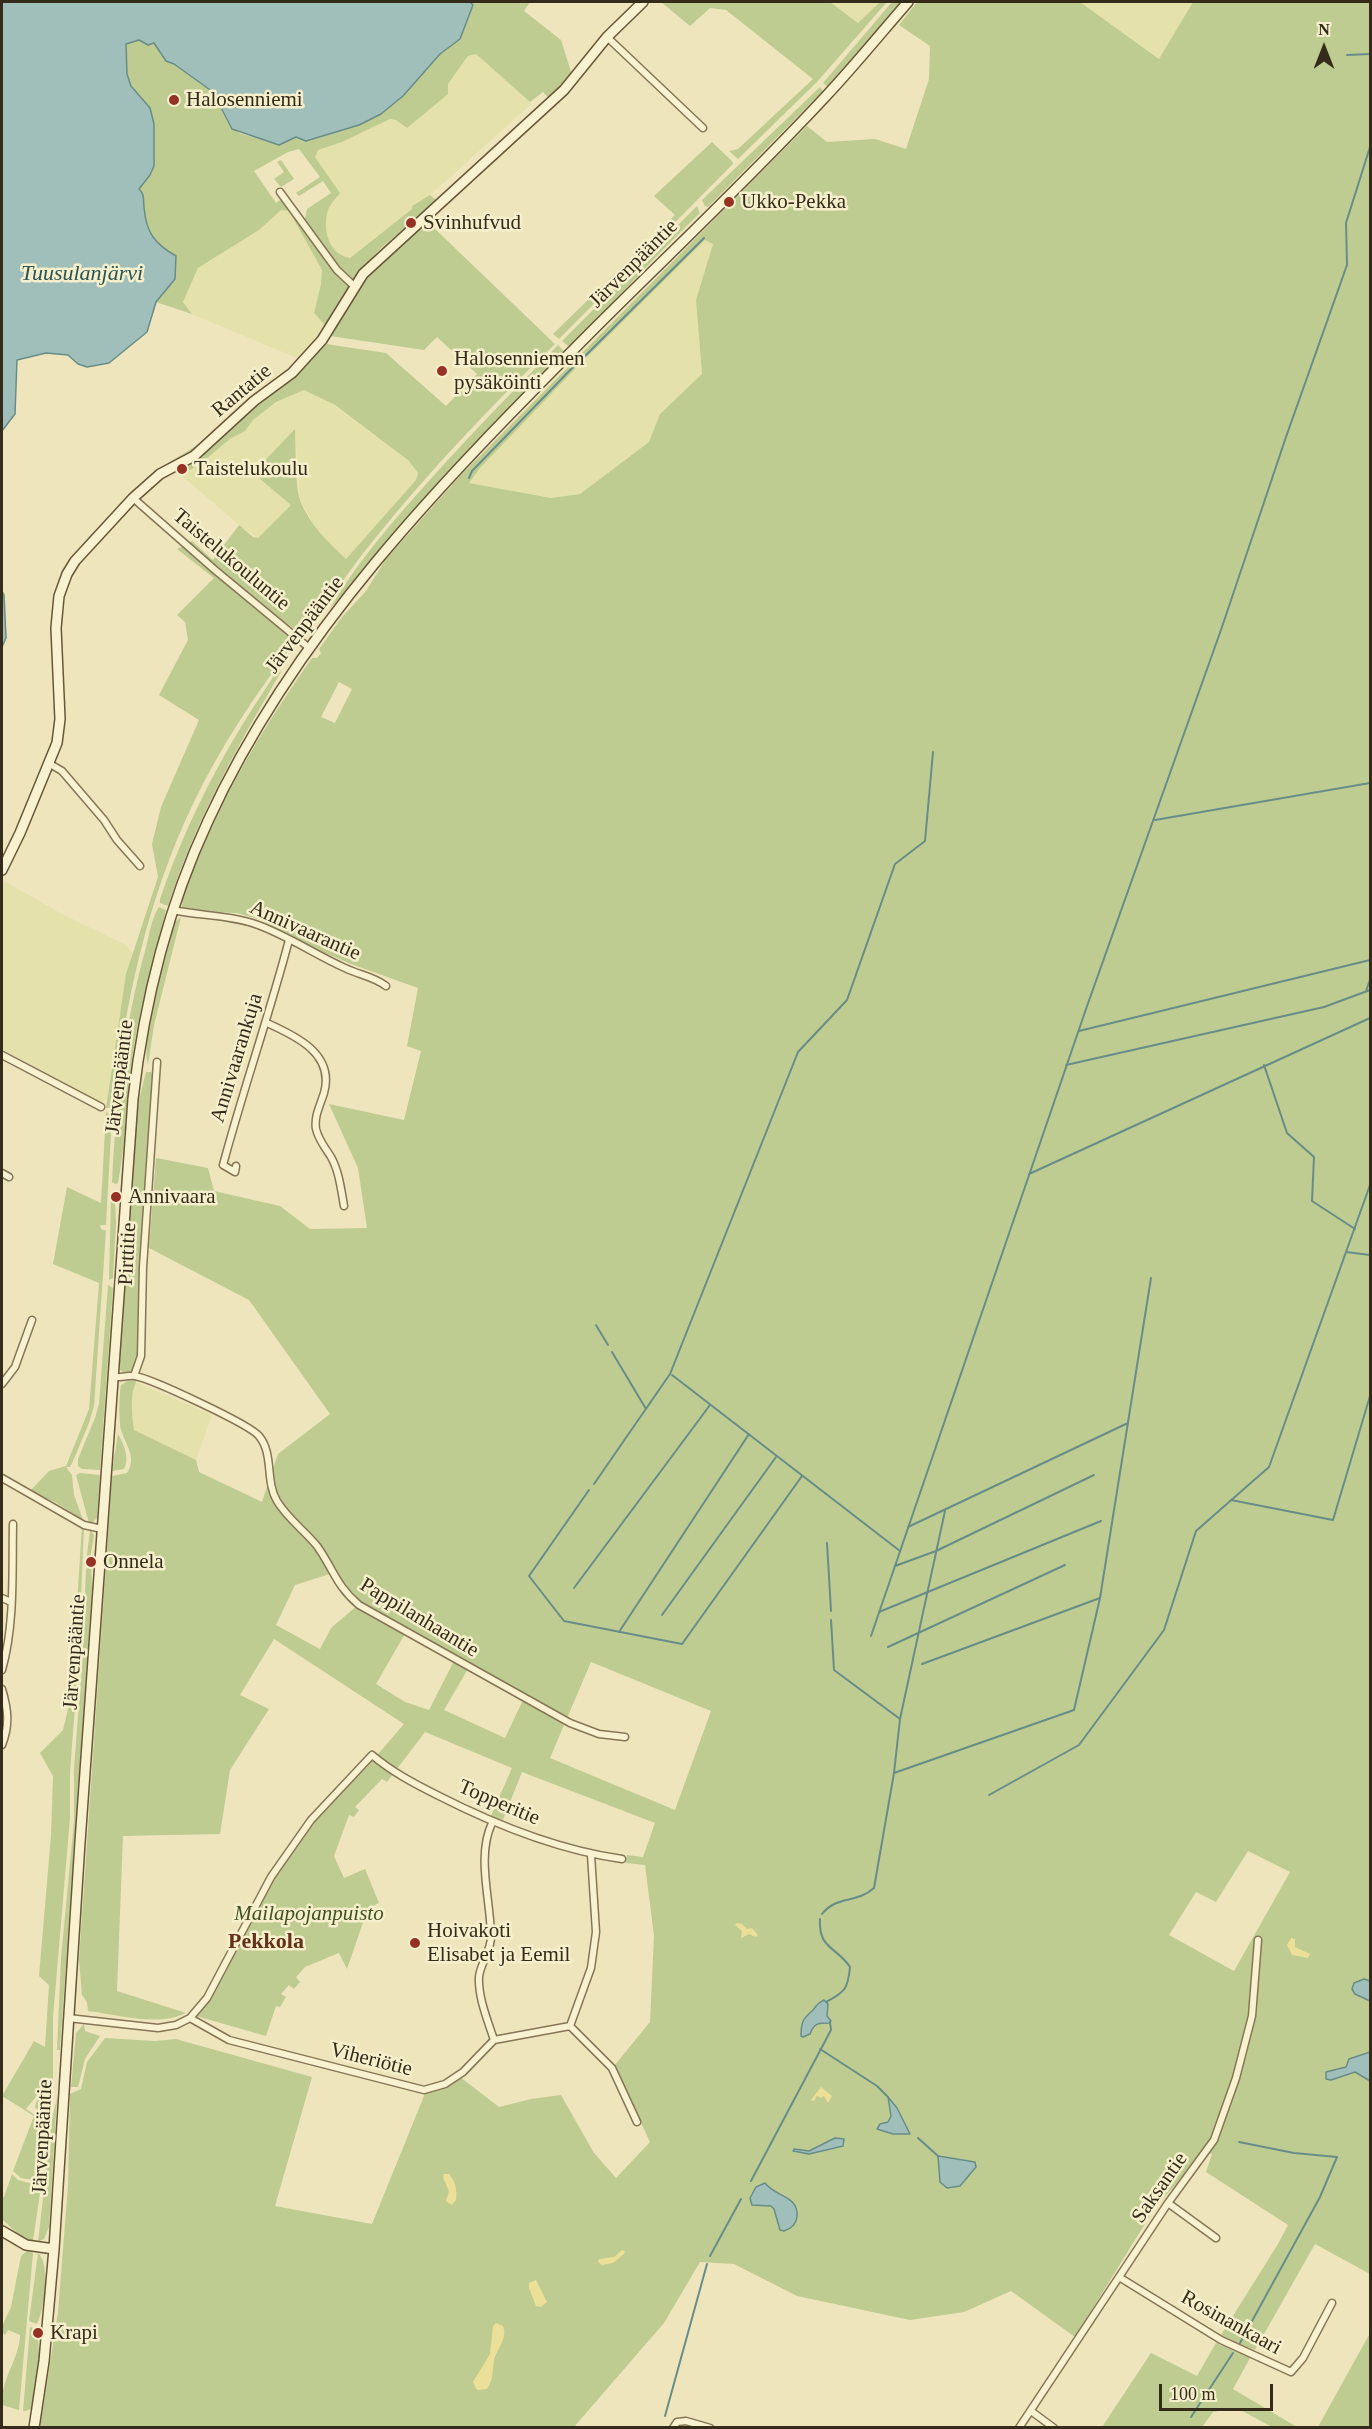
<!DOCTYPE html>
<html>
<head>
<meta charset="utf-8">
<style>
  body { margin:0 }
  #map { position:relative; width:1372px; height:2429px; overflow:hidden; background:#eee5bd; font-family:Georgia,serif }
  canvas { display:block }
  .frame { position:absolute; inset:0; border:3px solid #352b1b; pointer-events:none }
  .north { position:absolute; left:1294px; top:18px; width:60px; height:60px; -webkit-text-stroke:4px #f6efcc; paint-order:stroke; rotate:0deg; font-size:16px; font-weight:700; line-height:24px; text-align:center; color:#352b1b }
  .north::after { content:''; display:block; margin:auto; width:21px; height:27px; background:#352b1b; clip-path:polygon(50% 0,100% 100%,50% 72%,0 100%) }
  .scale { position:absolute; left:1159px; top:2384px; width:114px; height:27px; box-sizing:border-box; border:3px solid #352b1b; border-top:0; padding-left:8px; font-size:18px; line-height:21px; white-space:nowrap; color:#352b1b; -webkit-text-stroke:4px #f6efcc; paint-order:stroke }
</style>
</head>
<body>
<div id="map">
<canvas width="1372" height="2429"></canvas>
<div class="frame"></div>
<div class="north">N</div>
<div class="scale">100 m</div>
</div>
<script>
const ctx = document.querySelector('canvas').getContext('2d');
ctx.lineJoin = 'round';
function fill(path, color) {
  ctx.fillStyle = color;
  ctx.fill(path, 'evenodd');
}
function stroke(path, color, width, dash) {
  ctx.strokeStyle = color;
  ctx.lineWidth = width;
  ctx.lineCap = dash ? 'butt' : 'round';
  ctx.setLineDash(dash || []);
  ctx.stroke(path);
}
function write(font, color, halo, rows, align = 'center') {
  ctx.font = font + ' Georgia,serif';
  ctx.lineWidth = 5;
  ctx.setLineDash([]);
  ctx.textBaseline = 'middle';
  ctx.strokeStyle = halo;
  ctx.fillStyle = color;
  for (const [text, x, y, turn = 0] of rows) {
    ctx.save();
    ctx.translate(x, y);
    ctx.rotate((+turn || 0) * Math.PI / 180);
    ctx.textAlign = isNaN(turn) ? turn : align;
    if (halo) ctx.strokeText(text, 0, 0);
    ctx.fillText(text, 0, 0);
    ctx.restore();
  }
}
fill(new Path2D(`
  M830,2H880L858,24Z
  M1080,2H1193L1160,59Z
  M476,54L530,102V105L426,199L418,201L412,206V209L349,258L342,257L330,245L326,232V215L330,206L340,193L314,156L318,150L342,142L390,119L396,120L447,89L448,84L468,56Z
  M281,209L289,211L322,270L321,284L314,313L325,325L310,345L297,358L192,314L183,302L198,268L259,230Z
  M705,240L713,244L696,300L702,374L660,414L649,442L580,494L551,498L469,483L480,468L577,367Z
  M304,390L328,401L409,461L418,473L416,480L346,559L327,542L312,522L300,499L295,430L291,505L258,538L239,525L181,475L199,465L230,439L245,431L253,420L276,402Z
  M4,881L60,913L126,945L133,954L126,974L107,1098L104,1101L97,1102L2,1049V886Z
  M136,1382L212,1415L196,1460L133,1430L131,1407L133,1386Z`), '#e4e1aa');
fill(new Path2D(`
  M470,2H530L524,11L561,40L572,75L550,99L543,92L530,102L476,54L468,56L448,84V94L407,128L396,120L390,119L342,142L318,150L315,157L340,193C335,200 328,206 327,214C323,232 330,255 350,258L412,209V206L430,195L436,200L379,250L357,274L325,325L314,313L321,284L322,270L289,211L281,210L259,230L198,268L183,302L192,314L156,302L175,279L176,257C154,243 149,236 144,210C142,201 144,196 139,187L150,175L154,166V124L150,108L132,87L127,74L126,44L139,40L154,43L163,57L213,92L229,125L239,133L279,145L296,137L307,141L359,125L403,96L440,54L460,39L473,6ZM299,149L320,177L296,193L299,196L323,181L331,193L307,209L304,223L284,197L276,203L254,171L288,152Z
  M661,2H830L858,23L880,2H887L817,82L738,159L729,151L738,149L813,79L726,10L710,8L690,26Z
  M892,2H902L827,86L823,83Z
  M917,2H1080L1159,59L1193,2H1370V2274L1315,2244L1255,2350L1226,2339L1221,2335L1278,2244L1288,2225L1206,2172L1212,2154L1205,2152L1156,2206L1075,2337L1011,2291L964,2312L910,2320L797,2296L734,2264L700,2262L664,2323L574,2427L40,2428L58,2312L68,2186L70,2094L81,2089L87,2062L105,2038L155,2041L176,2039L312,2077L275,2206L372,2224L426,2091L460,2077L499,2107L531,2099L561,2095L594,2153L616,2178L650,2142L614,2066L650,2022L654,1936L645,1865L626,1863L627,1855L643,1857L655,1823L522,1772L503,1820L491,1816L512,1768L425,1732L387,1782L382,1779L355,1807L359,1810L354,1817L349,1815L334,1856L344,1878L365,1869L379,1903L368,1908L347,1969L339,1953L305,1967L296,1977L300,1982L294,1989L289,1985L281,1994L286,1997L280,2007L276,2006L266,2036L196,2016L209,1999L283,1863L312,1822L367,1767L404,1724L274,1639L240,1695L269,1709L230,1770L220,1834L123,1836L117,1991L186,2013C157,2027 120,2015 88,2011L87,2002L82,1995L79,1960L112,1476L127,1473C139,1456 121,1440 120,1424C119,1412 119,1397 121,1385L129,1380H137C129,1395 132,1413 134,1430L196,1460L199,1472L262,1502L278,1454L330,1414L249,1300L149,1248L156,1158L208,1168L214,1191L280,1206L310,1229L367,1228L358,1168L329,1104L404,1120L421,1051L407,1046L418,988L351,964L300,942L261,920L237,913L200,912L182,907C182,891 192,874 198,859C227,787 267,722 312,658H317L321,653L319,649L342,617L366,591L386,559L461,475L807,126L827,142L875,139L906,149L929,79L930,46L899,25ZM705,240L713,244L696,300L702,374L660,414L649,442L580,494L551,498L469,483L480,468L577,367ZM339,682L352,689L335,723L321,717ZM333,1573L358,1605L331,1628L320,1649L276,1625L295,1585ZM406,1632L455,1659L429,1710L405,1702L376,1684ZM591,1662L711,1711L675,1810L550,1758ZM469,1667L524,1698L505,1738L444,1710ZM1248,1851L1290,1872L1234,1971L1169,1935L1196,1892L1216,1902Z
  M820,87L823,91L708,207L705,206L702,200Z
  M712,142L732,161L733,164L559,339L553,334L675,215L654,196Z
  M281,160L294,179L281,187L274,179L284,172L277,162Z
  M697,206L700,213C656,255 615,301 572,345L568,346L562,341Z
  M423,225L433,227L555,344C492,405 432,468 377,536C350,568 329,603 302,634L280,619V627L295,642C257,692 220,747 193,804C147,900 125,1003 113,1108H106L126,974L158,877L152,844L161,807L199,720L159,695L188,640L185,622L177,615L214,578L177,549L192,541L213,560L239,525L253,537L258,538L291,505L253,473L295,429C296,448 295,484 300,500C309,524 328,542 346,559L416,480L418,473L409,461L335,405L304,390L276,402L253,420L245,431L230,439L199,465L181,475L168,463L196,446L280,375L290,381L321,346L326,344L386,353L446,406L477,374L437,337L424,350L330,336L354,293L371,270Z
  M558,345L565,352L435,487L329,610C352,570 382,534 412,500C459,446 508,396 558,345Z
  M278,670L281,672C237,747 194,823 168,906L160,903V899C189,815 227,744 278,670Z
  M159,907L166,910C154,960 139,1008 132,1059C126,1100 126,1142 118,1183L115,1184L112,1182C116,1103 124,1026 145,951C149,937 151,918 159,907Z
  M181,917L154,1025L148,1065C140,1032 165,956 175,922Z
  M146,1072H151L154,1077L137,1362L133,1372L127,1374L120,1370V1361L136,1127L139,1100Z
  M106,1112L112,1115L106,1225H100L101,1229L106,1231L94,1406L89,1423L73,1461L70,1467H66L72,1475L74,1495L83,1520L55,1502L30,1491L49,1471L66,1466L89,1409L99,1283L53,1264L67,1187L101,1203Z
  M111,1198L115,1200L116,1223L113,1278L109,1280Z
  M108,1285L113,1288L100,1470L82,1469L78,1466V1459L95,1418L99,1404Z
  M118,1434C124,1444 130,1459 124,1469L112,1471Z
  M80,1473L100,1475L97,1518L93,1522L89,1523L76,1475Z
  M82,1526L84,1528L78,1665L70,1773V1818L53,2017V2087L40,2092L26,2109L47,2123L40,2181L21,2178L13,2171L34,2116L2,2096L34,2041L45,2047L49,1985L39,1976L51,1835L53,1776L40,1753L63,1730L71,1696Z
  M90,1530L94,1535L90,1559L87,1555Z
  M89,1562L91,1563L92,1588L60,2050H57L61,1958L74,1821V1768L82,1665L86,1570Z
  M84,2024L85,2031L100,2036L85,2059L78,2087H71L76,2033Z
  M48,2093H52L47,2114C42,2115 37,2111 35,2106L37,2101Z
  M57,2098L49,2227L44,2239L38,2242L52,2119Z
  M12,2174L18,2180L41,2186L33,2241L21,2237L2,2219V2197H4Z
  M28,2250L33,2253L19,2410L2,2405C1,2377 19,2361 20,2335L8,2330L5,2335L2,2332L3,2324L11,2307L21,2256Z
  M38,2253C51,2264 44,2310 37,2324L29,2321Z
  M30,2327L38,2329L39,2357L31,2409L26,2411H23Z
  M1370,2333V2427H1318Z
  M1216,2343L1250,2358L1233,2389L1297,2427H1272L1237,2408L1213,2412L1202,2427H1102L1151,2353L1197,2376Z`), '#becc91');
fill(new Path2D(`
  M737,1923L742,1924L747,1929L752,1928L758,1935L756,1937L749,1934L741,1938L742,1931L735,1925Z
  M1291,1938L1295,1939V1947L1310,1954L1308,1958L1292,1955L1287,1945Z
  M821,2087L832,2096L828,2103L824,2096L821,2098L817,2096L814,2101L811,2100Z
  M444,2174H449C456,2182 457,2190 456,2200L452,2205L446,2201L449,2191L443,2178Z
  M622,2250L625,2251L624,2254L613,2263L602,2265L598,2262L599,2259L614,2257Z
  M536,2280L547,2302L541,2307L536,2306L529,2288V2283Z
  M496,2323L503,2326C508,2339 497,2348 494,2360C492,2371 494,2379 487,2389L477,2390L473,2382L490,2354L493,2326Z`), '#ecdf98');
const water = new Path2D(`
  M2,2H470L473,5L460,39L440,54L403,96L381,114L359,125L306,141L296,137L279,145L232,129L213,92L174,64L166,61L154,43L148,45L139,40L126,44L127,74L131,86L150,108L154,124V166L150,175L139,189C145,195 143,199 144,207C146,233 155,244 176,256L175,279L156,302L147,332L109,363L87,367L78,364L68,355L46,353L17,360L15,414L2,431Z
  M2,591L4,595L6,638L2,647Z
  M1364,1979L1370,1981V2001L1355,1994L1352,1989L1354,1983Z
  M824,2000L828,2004L827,2016L831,2021L829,2023C818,2023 814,2023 810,2034L803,2037L801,2036C801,2021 803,2019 813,2010C817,2005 817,2003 824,2000Z
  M1370,2052V2081L1355,2072L1331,2080L1326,2079V2072L1346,2067L1349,2059Z
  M888,2097L897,2108L910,2134H893L877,2129L880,2124L888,2122L891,2116Z
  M835,2138L844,2139L843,2146L809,2154L793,2151L794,2149L809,2151Z
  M938,2156L975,2162L976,2167L960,2186L947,2188L940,2182Z
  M765,2183C775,2197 799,2195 797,2217C796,2225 790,2229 784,2231L780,2230L774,2209L771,2206L752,2205L750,2198L756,2187Z`);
fill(water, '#a1bfba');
stroke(water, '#688d88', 1.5);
stroke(new Path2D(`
  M1347,55L1370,54
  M583,358L704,238
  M469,478L472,471L578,362
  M1155,820L1370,783
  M1366,991L1370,980
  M1079,1031L1370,960
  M1066,1065L1324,1007L1370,990
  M1264,1065L1287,1133L1314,1157L1312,1201L1355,1229
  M1029,1174L1370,1018
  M1346,1252L1370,1255
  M596,1325L608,1345
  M612,1352L646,1409
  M672,1375L900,1551
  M594,1484L670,1374L798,1052L847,1000L895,864L925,841L933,752
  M589,1490L529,1576L564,1621L682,1644L802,1476
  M1231,1500L1333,1520L1370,1396
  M908,1527L1128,1423
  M827,1543L831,1611
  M895,1566L936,1551L1094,1475
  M574,1588L710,1405
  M879,1612L1101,1521
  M662,1615L776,1457
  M831,1620L834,1670L900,1719
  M619,1632L749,1434
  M871,1636L1086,1009L1222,627L1286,437L1347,265L1346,223L1370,147
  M888,1647L1065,1565
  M922,1664L1100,1598
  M894,1773L1074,1710L1100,1598L1151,1278
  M989,1795L1079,1745L1164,1630L1196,1531L1269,1467L1370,1185
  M822,1914C837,1895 856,1904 874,1888L894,1773L900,1719L945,1511
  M820,1919C818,1949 837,1947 850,1967C848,1989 845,1992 826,2002
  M820,2049L877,2086L888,2097
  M918,2138L938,2156
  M1239,2142L1294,2153L1337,2157L1320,2197L1240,2343
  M751,2181L831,2030L830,2022
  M710,2256L741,2199
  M665,2416L707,2264
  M1191,2417L1233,2353
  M662,2428V2427`), '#688d88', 2);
const street = new Path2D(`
  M607,37L703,128
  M280,192L337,270L354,286
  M133,498L215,570L308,647
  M50,764L62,771L104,820L117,840L140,866
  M173,910C201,916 231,915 258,925C288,936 316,955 345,968C359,975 373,976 386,986
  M267,1023C296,1036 335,1054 324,1093C320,1106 314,1116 316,1129C319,1141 325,1147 331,1157C339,1171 341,1189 344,1206
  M2,1055L101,1107
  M236,1166L235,1172L223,1165C243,1090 269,1016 289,940
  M2,1173L9,1177
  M134,1376L141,1356L143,1267L157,1062
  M113,1377C120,1378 129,1375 135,1376C152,1379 249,1424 259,1436C274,1454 265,1481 277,1501C287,1518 305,1531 317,1546C333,1568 336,1586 359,1605L570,1723L599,1734L625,1737
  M2,1384L15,1367L32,1320
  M2,1478L84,1525L102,1529
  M2,1598L11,1602
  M2,1670C15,1624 12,1571 13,1524
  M2,1689C8,1709 10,1725 2,1745
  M492,1823C476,1857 491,1901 491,1937C491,1951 480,1964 479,1977C478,1998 488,2021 494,2040
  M68,2018L158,2028L176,2025L190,2018L207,1998L271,1877L311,1820L372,1755C392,1772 415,1784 439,1796C496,1825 558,1850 622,1859
  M190,2018L229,2040L424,2090L445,2084L463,2072L494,2040L570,2026
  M570,2026L591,1968L596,1932L591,1855
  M570,2026L612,2068L637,2122
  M1168,2203L1216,2238
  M1119,2277L1221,2340L1291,2372L1303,2358L1332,2303
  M1031,2411L1054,2428
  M673,2428L677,2422L686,2421L710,2428
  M1019,2428L1168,2203L1214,2140L1236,2078L1252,2016L1258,1940`);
const secondary = new Path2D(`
  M2,870L20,833L57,743L60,719L56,628L59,596L67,574L75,561L133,498L160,474L194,456L254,401L292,373L322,340L363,274L564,90L607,37L643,2
  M2,2231L26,2245L54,2249
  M34,2428L44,2361L54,2249L80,1842L133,1099C144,1003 167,909 208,821C295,631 443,481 588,335C668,255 750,178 827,95C855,65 881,33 908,2`);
stroke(street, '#867556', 9);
stroke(secondary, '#685639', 12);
stroke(street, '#f9f2d0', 6);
stroke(secondary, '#f9f2d0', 9);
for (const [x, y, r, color] of [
  [174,100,6,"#963125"],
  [729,202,6,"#963125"],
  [411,223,6,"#963125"],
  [442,371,6,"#963125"],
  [182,469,6,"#963125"],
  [116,1197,6,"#963125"],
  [91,1562,6,"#963125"],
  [415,1943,6,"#963125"],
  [38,2333,6,"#963125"]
]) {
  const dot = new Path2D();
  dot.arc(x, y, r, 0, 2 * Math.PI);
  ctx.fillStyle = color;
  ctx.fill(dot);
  stroke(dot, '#f6efcc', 2);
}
write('21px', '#352b1b', '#f6efcc', [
  ["Halosenniemi",186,100],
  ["Ukko-Pekka",741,202],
  ["Svinhufvud",423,223],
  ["Halosenniemen",454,359],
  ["pysäköinti",454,383],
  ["Taistelukoulu",194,469],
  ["Annivaara",128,1197],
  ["Onnela",103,1562],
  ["Hoivakoti",427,1931],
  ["Elisabet ja Eemil",427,1955],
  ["Krapi",50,2333]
], 'left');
write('21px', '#352b1b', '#f6efcc', [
  ["Järvenpääntie",634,264,-45],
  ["Rantatie",242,391,-40],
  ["Taistelukouluntie",231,560,40],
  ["Järvenpääntie",305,625,-53],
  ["Annivaarantie",305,931,24],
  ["Annivaarankuja",237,1058,-73],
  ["Järvenpääntie",120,1077,-83],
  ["Pirttitie",128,1254,-87],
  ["Pappilanhaantie",419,1618,31],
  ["Järvenpääntie",75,1652,-86],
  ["Topperitie",499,1803,23],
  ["Viheriötie",371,2060,14],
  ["Järvenpääntie",43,2137,-87],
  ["Saksantie",1160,2188,-55],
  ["Rosinankaari",1231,2323,29]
]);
write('italic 21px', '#405221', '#f6efcc', [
  ["Mailapojanpuisto",309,1914]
]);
write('italic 22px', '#2a5355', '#f6efcc', [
  ["Tuusulanjärvi",82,274]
]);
write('bold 22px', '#633119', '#f6efcc', [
  ["Pekkola",266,1942]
]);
</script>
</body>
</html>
